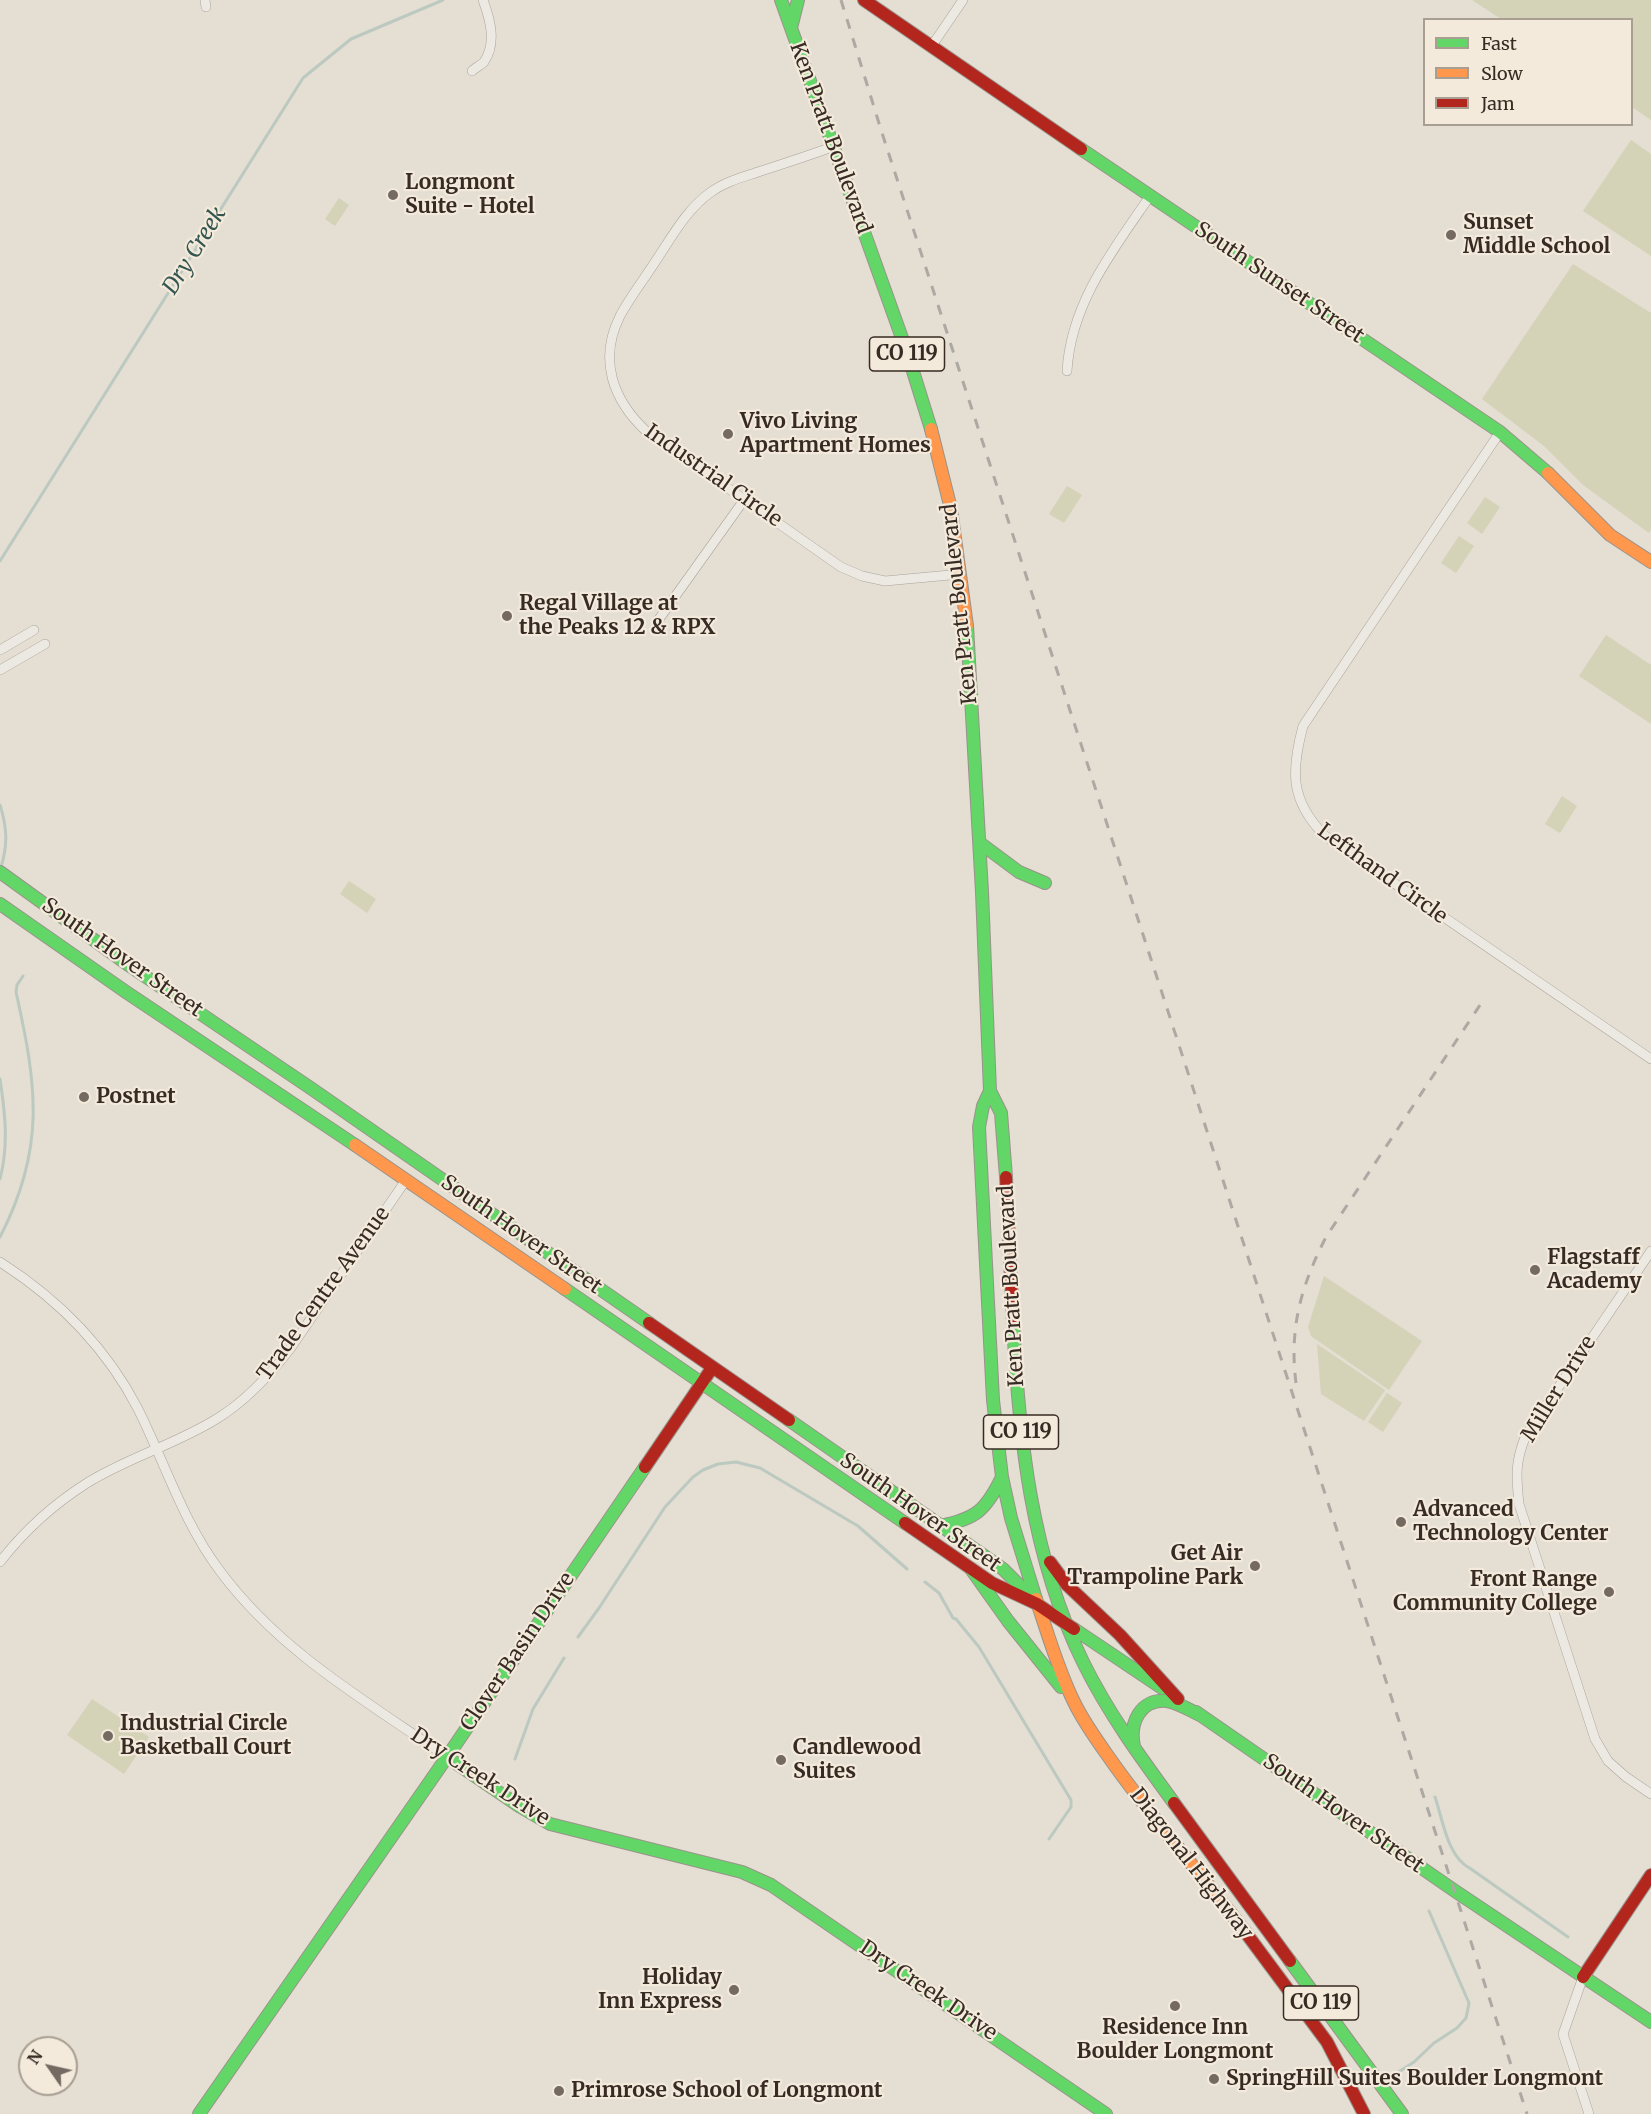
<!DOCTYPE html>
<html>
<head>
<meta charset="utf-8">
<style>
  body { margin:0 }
  #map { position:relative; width:1651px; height:2114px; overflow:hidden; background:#e4ded3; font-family:Merriweather,serif }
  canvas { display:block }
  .legend { position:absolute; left:1423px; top:18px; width:210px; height:108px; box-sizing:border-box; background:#f3eadb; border:2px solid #a89e91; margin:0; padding:8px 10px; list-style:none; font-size:18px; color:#382b23 }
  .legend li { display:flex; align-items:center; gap:12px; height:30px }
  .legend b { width:30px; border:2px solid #a89e91 }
  .north { position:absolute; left:18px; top:2036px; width:60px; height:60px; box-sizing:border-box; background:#f3eadb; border:2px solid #a89e91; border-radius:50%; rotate:304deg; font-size:16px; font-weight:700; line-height:24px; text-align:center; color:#382b23 }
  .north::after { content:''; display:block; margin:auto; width:21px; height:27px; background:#746a61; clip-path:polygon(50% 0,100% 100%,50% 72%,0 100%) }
</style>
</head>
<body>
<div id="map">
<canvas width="1651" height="2114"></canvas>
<ul class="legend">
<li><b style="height:8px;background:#63d668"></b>Fast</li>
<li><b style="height:8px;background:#ff974d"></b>Slow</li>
<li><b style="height:8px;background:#b3261e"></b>Jam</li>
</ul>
<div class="north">N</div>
</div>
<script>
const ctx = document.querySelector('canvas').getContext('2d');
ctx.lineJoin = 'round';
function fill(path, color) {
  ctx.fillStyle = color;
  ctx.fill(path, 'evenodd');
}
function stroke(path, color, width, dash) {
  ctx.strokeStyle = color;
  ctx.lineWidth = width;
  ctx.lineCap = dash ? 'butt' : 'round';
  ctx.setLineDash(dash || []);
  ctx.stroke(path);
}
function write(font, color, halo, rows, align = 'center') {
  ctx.font = font + ' Merriweather,serif';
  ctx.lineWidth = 4.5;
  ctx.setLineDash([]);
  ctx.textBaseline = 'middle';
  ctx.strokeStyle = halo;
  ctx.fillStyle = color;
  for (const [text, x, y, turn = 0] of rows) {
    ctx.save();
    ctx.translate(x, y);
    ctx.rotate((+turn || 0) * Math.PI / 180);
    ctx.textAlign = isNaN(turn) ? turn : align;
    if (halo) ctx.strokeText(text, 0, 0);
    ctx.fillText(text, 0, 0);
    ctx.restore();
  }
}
fill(new Path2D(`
  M1472,0H1651V120L1632,107V20L1501,19Z
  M1631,140L1651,154V256L1583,211Z
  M339,198L349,205L335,226L325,219Z
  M1573,264L1651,313V530L1649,533L1583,485L1544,446L1482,399Z
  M1067,486L1082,495L1064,523L1049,514Z
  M1485,497L1500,507L1482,534L1467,523Z
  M1459,536L1474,546L1456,573L1441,563Z
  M1606,635L1651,665V724L1579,676Z
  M1562,796L1577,806L1560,833L1545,824Z
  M349,881L376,899L367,913L340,894Z
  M1324,1276L1422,1341L1389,1390L1311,1336L1308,1327Z
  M1317,1344L1385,1390L1364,1421L1321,1394Z
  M1387,1393L1402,1403L1383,1432L1368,1422Z
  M92,1699L149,1737L124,1774L67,1735Z`), '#d4d2b7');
stroke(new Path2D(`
  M0,561L303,78L351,39L443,0
  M0,805C7,827 8,845 1,867
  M0,1079C5,1113 9,1144 0,1179
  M0,1237C46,1148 37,1086 16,992L17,985L23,976
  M925,1582L939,1593L953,1618L956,1619L979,1647L1071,1800V1807L1049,1839
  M578,1637L599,1608L665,1507L693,1477L703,1470L718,1464L736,1462L760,1468L858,1526L907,1569
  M515,1759L533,1709L564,1658
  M1435,1797C1443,1820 1447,1857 1471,1869L1568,1937
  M1397,2073L1414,2062L1434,2043L1457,2028L1466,2018L1469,2003L1429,1911`), '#bcc9c0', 3);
const street = new Path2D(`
  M205,0L206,7
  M931,47L963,0
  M472,71C475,68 481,65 484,62C497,43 490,19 483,0
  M835,146C810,155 786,163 761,171C744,177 726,181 711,192C687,209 673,235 657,259C645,278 630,297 620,316C598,360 613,400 646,431L841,567L862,576L885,581L961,574
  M1067,371C1071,303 1113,250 1150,196
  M1500,432L1303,726C1291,771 1290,800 1324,835L1651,1059
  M659,619L744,500
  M0,650L34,630
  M0,670L45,644
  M1651,1251L1526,1435C1515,1462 1516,1475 1519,1504L1595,1739L1608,1761L1626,1777L1651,1794
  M0,1262C58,1299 106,1347 138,1409C165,1463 183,1522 220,1571C279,1651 366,1701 447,1757
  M0,1562C24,1531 54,1504 87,1483C129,1457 177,1444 218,1418C247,1400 269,1376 290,1349L406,1180
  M1583,1977L1563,2034L1589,2114`);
const fast = new Path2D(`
  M781,0L907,352L931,429
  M791,28L798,0
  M1081,149L1500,432L1548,473
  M967,626L982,892L990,1091L1001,1113L1006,1177
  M980,843L1019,872L1045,883
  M0,872L130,966L312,1089L649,1323
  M0,904L126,992L355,1145
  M990,1091L983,1106L979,1127L993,1400L1002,1477L1011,1518L1036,1599
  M565,1289L905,1523
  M1013,1322C1019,1438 1031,1556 1083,1662C1108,1713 1141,1758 1174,1803
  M789,1420L1003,1569L1030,1596
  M940,1526C976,1519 986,1510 1002,1477
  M971,1569L1008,1621L1061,1687
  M1074,1629L1162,1688
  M1196,1712L1455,1891L1651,2022
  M1134,1746C1129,1724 1140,1698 1167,1701C1179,1703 1191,1711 1202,1716
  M447,1757L519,1806L550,1824L742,1872L771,1885L1106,2114
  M1290,1961L1402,2114
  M199,2114L447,1757L645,1467`);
const slow = new Path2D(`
  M931,429L951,509L967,626
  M1548,473L1610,535L1651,562
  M355,1145L565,1289
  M1036,1599C1048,1634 1058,1670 1074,1702C1083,1721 1096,1739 1108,1756C1151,1818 1201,1873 1246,1933`);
const jam = new Path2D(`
  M864,0L1081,149
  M1006,1177L1013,1322
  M649,1323L789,1420
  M645,1467L712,1368
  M905,1523L992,1583L1037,1604L1074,1629
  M1050,1562L1067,1585L1120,1635L1178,1699
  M1174,1803L1290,1961
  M1246,1933L1327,2042L1364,2114
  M1583,1977L1651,1875`);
stroke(street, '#aaa39b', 10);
stroke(fast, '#99938b', 14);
stroke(slow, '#99938b', 14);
stroke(jam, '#99938b', 14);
stroke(street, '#ece9e3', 9);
stroke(fast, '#63d668', 12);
stroke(slow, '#ff974d', 12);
stroke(jam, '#b3261e', 12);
stroke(new Path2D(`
  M841,0L882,133L1527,2114
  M1296,1383C1289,1328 1301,1286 1326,1237L1484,999`), '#ada8a3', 3, [10, 10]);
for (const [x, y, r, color] of [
  [393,195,6,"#746a61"],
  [1451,235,6,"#746a61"],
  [728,434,6,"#746a61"],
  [507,616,6,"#746a61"],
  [84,1097,6,"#746a61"],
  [1535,1270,6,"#746a61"],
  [1401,1522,6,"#746a61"],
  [1255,1566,6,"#746a61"],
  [1609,1592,6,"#746a61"],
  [108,1736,6,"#746a61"],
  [781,1760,6,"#746a61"],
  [734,1990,6,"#746a61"],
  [1175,2006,6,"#746a61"],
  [1214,2079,6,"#746a61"],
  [559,2091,6,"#746a61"]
]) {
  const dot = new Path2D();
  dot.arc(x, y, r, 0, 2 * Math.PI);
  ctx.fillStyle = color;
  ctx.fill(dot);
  stroke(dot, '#f3eadb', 2);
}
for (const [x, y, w] of [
  [907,354,75],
  [1021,1432,75],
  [1321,2003,75]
]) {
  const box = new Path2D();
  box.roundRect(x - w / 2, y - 17, w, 34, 4.5);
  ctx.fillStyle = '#f3eadb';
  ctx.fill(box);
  stroke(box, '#382b23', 1.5);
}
write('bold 20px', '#382b23', null, [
  ["CO 119",907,354],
  ["CO 119",1021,1432],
  ["CO 119",1321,2003]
]);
write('21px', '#382b23', '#f3eadb', [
  ["Ken Pratt Boulevard",830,138,70],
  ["South Sunset Street",1279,283,34],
  ["Industrial Circle",713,476,35],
  ["Ken Pratt Boulevard",960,604,-96],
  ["Lefthand Circle",1382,874,36],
  ["South Hover Street",122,958,35],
  ["South Hover Street",521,1235,35],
  ["Ken Pratt Boulevard",1012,1286,-93],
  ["Trade Centre Avenue",324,1294,-54],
  ["Miller Drive",1559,1389,-58],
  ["South Hover Street",920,1513,35],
  ["Clover Basin Drive",518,1652,-56],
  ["Dry Creek Drive",480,1777,33],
  ["South Hover Street",1343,1814,35],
  ["Diagonal Highway",1191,1864,52],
  ["Dry Creek Drive",928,1991,34]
]);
write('bold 21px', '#382b23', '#f3eadb', [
  ["Longmont",405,183],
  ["Suite - Hotel",405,207],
  ["Sunset",1463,223],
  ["Middle School",1463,247],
  ["Vivo Living",740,422],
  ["Apartment Homes",740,446],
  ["Regal Village at",519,604],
  ["the Peaks 12 & RPX",519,628],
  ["Postnet",96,1097],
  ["Flagstaff",1547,1258],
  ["Academy",1547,1282],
  ["Advanced",1413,1510],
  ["Technology Center",1413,1534],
  ["Get Air",1243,1554,"right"],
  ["Trampoline Park",1243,1578,"right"],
  ["Front Range",1597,1580,"right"],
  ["Community College",1597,1604,"right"],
  ["Industrial Circle",120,1724],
  ["Basketball Court",120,1748],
  ["Candlewood",793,1748],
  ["Suites",793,1772],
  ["Holiday",722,1978,"right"],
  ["Inn Express",722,2002,"right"],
  ["Residence Inn",1175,2028,"center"],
  ["Boulder Longmont",1175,2052,"center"],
  ["SpringHill Suites Boulder Longmont",1226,2079],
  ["Primrose School of Longmont",571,2091]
], 'left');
write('italic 22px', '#345651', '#f3eadb', [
  ["Dry Creek",195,251,-58]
]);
</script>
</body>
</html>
